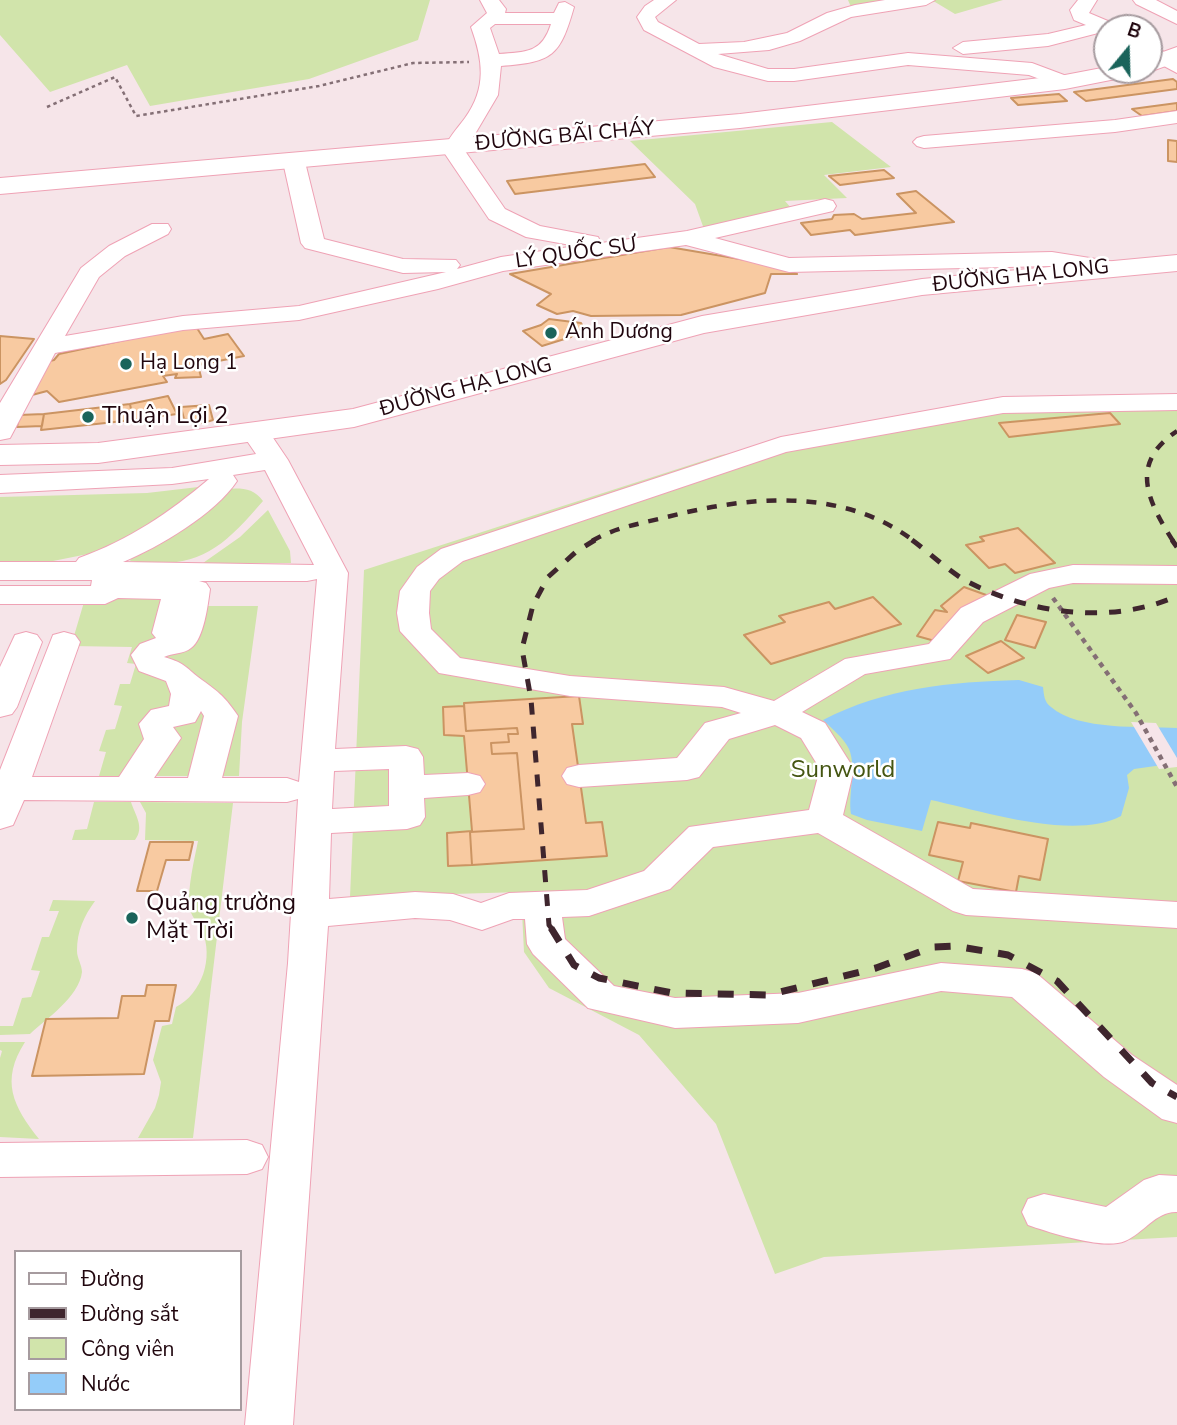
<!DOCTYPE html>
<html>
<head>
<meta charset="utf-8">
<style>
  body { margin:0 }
  #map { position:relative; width:1177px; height:1425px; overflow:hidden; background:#f6e5e9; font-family:"Nunito Sans",sans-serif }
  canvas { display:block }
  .legend { position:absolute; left:14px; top:1250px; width:228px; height:161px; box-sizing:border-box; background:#fff; border:2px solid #a69b9f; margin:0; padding:9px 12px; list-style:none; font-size:21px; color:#20060e }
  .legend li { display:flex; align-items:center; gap:14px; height:35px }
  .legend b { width:35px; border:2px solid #a69b9f }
  .north { position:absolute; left:1093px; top:14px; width:70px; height:70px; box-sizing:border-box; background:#fff; border:2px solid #a69b9f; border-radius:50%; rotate:19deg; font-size:19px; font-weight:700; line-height:28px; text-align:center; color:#20060e }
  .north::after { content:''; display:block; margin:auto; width:24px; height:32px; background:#1a645b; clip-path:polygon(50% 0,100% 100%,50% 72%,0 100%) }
</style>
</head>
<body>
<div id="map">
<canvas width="1177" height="1425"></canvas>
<ul class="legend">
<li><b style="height:9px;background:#fff"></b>Đường</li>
<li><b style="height:9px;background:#3f262e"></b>Đường sắt</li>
<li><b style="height:19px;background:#d1e4ab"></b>Công viên</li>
<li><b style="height:19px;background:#94ccf9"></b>Nước</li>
</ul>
<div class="north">B</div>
</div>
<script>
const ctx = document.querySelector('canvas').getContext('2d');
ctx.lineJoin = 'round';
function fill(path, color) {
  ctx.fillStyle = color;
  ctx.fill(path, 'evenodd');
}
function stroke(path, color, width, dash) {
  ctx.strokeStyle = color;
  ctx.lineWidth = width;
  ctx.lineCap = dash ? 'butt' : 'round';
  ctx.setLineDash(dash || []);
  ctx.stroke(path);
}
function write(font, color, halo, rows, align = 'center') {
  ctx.font = font + ' "Nunito Sans",sans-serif';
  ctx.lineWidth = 5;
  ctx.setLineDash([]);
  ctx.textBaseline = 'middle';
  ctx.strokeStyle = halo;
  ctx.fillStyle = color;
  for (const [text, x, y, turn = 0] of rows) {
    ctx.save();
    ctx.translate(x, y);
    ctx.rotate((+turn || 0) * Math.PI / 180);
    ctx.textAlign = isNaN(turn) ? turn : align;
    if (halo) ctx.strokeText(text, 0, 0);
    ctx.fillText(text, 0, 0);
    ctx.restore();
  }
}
fill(new Path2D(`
  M0,0H430L418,40L309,79L150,106L127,65L50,92L0,35Z
  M848,0H1003L955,14L935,2L851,7Z
  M832,122L891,167L824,175L847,198L785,201L792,209L704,229L695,204L630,141Z
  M1030,397H1177V1237L824,1257L775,1274L716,1124L639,1035L549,988L524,952L521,892L350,897L364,570L721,455Z
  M207,486L113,549L48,562L0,564V497L147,493Z
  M224,489C240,488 253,487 263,501C222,549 197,571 130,561L133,556Z
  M268,510L290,551L291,563H203L240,537Z
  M87,592H176L197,606H258L242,722L239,776H99L106,752L99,751L106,730L115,729L122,706L114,705L120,684H130L136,664L127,663L132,647L71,646Z
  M94,802H131C135,815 145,827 135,840H72L53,900L95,901C84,916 77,931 77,951C77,958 82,965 82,972C79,997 46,1019 30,1034L0,1035V1026H13L22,998L31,997L40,971L31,970L42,937H49L59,911H49L53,900L72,840L75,830L87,829Z
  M140,802L233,803L193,1138H138L155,1108L159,1095L161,1082L153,1060L162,1026L172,1024L176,1007C202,994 214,957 202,931C198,923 190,915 189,906C188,886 194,861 198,841L145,840L146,813Z
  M0,1042H25C0,1081 13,1106 39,1139L0,1137V1058L2,1051L0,1050Z`), '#d1e4ab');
fill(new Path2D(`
  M1019,680L1043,687C1044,695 1044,702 1051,707C1079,731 1142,726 1177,728V763L1134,769L1127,775L1129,788L1121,816C1074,841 982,811 931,800L922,831L867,820L851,814C848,793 857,769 849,749C844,738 831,728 823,720C885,688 950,682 1019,680Z`), '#94ccf9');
fill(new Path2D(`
  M1131,722L1156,723L1177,758V767L1159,769Z`), '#f6e5e9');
const building = new Path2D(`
  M1173,79L1177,82V89L1086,101L1074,92Z
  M1059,94L1067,101L1018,105L1011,98Z
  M1177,103V111L1142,116L1132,109Z
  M1168,140L1177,141V162L1168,161Z
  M645,164L655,177L515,194L507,181Z
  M884,170L894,178L840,185L829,176Z
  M916,191L954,222L855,235L850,230L811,235L801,223L832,219L834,215L854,214L862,219L916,213L897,194Z
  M669,247L775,265L797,274H771L765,293L681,315L591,316L573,311L557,314L537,305L551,294L510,274Z
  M549,319L581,323L583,327L571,337L542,346L523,331L541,325Z
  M195,325L204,339L228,334L244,356L198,365L201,377L175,378L177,374L163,376L167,382L59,402L47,391L32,395L46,362L54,360L59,354Z
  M0,336L34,339L6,380L0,384Z
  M168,396L177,414L133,420L130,404Z
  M130,404L133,420L41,430L44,414Z
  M209,405L213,420L203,423L184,419L181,407Z
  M1110,413L1120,424L1009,437L999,423Z
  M44,414L42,426L17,427L19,415Z
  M1018,528L1055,563L1015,573L1005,564L989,568L966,545L984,541L980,537Z
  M964,587L989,596L942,643L917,636L935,610L947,612L941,606Z
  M873,597L901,624L771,664L744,635L785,622L779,616L829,602L835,609Z
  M1017,615L1046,622L1035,648L1005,640Z
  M1001,641L1024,658L988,673L966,656Z
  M579,696L583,724H572L586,823L602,822L607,856L472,865L470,832L524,829L517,753L492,754L491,743L509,742L508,734H518L517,728L466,731L464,703Z
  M464,706L466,731L517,728L518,734H508L509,742L491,743L492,754L517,753L524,829L470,832L472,865L448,866L447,833L472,831L464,736L444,735L443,707Z
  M938,822L970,828L971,823L1048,839L1040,880L1019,876L1016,892L958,881L963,862L929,855Z
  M150,842H193L189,860H166L157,891H137Z
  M147,985H176L169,1021H155L144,1074L32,1076L46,1019L118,1018L122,996H145Z`);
fill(building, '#f8caa1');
stroke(building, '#cb9462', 2);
const minor = new Path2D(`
  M480,0H499L506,9L505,13H554L559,3L565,2L574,7C560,56 553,62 501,66L498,95L465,151L505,209L540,226L598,237L601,243L687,231L825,199L833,201L836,206L833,211L715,238L789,258L1052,252L1109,261L1117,263L1121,268L1117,273L1109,275L1052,266L789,272L686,245L503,271L438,289L299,320L183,330L55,353L10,438L0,440V403L81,268L109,246L152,224H168L171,229L168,234L125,256L99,277L65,336L183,316L299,306L446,272L403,273L305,248L301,243L283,162L286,157H302L305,162L324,239L403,259L456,260L460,265L457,269L501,257L576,246L526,237L489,219L443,151C448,138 457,129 465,118C487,88 483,60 471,27L487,13ZM495,24H551C542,53 526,52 499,54L490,28Z
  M654,0H676L655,17L658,22L699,44L744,42L787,33L827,13L855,5L885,0H935L926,5L851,17L800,41L769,50L718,54L768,69H794L908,53L1032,63L1072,78L1075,82L1072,86H1058L1029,75L908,65L794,81H768L714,67L644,30L637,17L645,6Z
  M1078,0H1097L1089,13L1115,24L1117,28H1107V33L1102,32L1048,46L963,54L953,48L963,42L1048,34L1086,25L1074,20L1070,10Z
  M1133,0H1156L1177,11V24L1136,4Z
  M1149,44L1177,59V73L1149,58Z
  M1177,111V123L1115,132L924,148L917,146L913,142L917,138L924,136L1115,120Z
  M1177,394V410L1003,413L786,452L463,561L439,579L430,591L429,613L431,629L460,658L570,676L724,687L774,701L845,659L929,644L961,608L1030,574L1073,565L1177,566V584L1073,583L1049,588L983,622L950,659L865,674L802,712L825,723L854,769L843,815L973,889L1177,902V928L966,915L953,911L818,833L713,847L670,889L589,916L562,917L565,939L614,986L675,998L798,993L941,963L1022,969L1036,973L1132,1055L1177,1085V1123L1162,1119L1104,1077L1012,997L941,991L798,1023L675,1028L588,1008L533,954L527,944L525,919H513L482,930L450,920L415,918L328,926L293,1425H245L288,963L298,799L287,802L24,800L13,825L0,829V770L53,635L64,632L75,635L80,642L32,777H119L144,739L139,724L151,710L169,706L171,694L166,681L139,671L131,655L140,644L156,638L152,633L161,599L118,598L105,604H0V586H91L92,580H0V562H76L79,558C129,540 169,513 209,479L172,484L0,493V475L172,468L256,454L241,432L245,426L255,424L265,426L288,460L348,573L335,749L406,746L418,749L423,757L424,775L468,773L480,776L485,784L480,792L468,795L424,798L425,817L420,825L407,829L331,833L329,899L415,892L453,894L481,903L509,893L587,890L644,871L689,827L809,810L820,769L801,738L775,725L729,739L699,777L687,780L579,787L567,784L562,776L567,768L579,765L677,758L705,723L741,713L722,707L570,696L439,673L400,631L397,613L400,591L417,567L441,549L781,437L1003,397ZM265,470L314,565L123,562C159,547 215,514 237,481L233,475ZM317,579L299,782L287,778H222L238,716C225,697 220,693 202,680C185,668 188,664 164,657C172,653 184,654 191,648C204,639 208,604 210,589L206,583L199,581H307ZM201,711L204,716L188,778H154L181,738L173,727L195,722ZM389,769V806L332,809L334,771Z
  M26,632L37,635L42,642L17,707L12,714L0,717V667L15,635Z
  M247,1140L262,1145L268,1157L262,1169L247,1174L0,1177V1143Z
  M1159,1175L1177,1176V1212C1156,1211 1144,1233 1125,1241C1104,1250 1051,1233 1028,1225L1022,1212L1028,1199L1044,1194L1106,1207L1144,1180Z`);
const major = new Path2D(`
  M1177,47V62L1149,72L1142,70H1149V57Z
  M1107,67V70H1139L1136,75L1065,89L740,128L0,194V178L740,114L1065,75Z
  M1177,255V271L922,295L704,333L354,427L98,463L0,465V445L98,443L353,409L702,316L922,279Z`);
stroke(minor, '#efa2b5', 2);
stroke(major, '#efa2b5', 2);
stroke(new Path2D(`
  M47,107L115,77L136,116L319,86L413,63L469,62`), '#846f75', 2.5, [3.5, 3.5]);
stroke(new Path2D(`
  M1053,598L1136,713L1177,787`), '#846f75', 4.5, [5, 5]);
fill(minor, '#fff');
fill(major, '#fff');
stroke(new Path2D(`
  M592,541C614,528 638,524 663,518C747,496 841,486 914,541
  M1173,541C1147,500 1129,463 1177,431`), '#3f262e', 4.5, [10, 10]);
stroke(new Path2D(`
  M912,540C930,553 948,571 968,582C1031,614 1112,625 1177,596
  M1172,540L1177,547
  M552,929L549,925L531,699L522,649L533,605L548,577L577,551L595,540`), '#3f262e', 5, [12, 12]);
stroke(new Path2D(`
  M551,928L574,965L599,978L672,993L768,995L876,968L933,947L955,946L1008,955L1057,981L1152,1083L1177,1097`), '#3f262e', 7, [16, 16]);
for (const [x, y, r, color] of [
  [551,333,7,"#1a645b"],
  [126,364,7,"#1a645b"],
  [88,417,7,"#1a645b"],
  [132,918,7,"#1a645b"]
]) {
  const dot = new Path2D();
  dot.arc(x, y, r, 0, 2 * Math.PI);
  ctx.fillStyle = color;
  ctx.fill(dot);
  stroke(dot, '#fff', 2.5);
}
write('21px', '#20060e', '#fff', [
  ["ĐƯỜNG BÃI CHÁY",565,137,-5],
  ["LÝ QUỐC SƯ",576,254,-8],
  ["ĐƯỜNG HẠ LONG",1021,277,-6],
  ["ĐƯỜNG HẠ LONG",466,388,-15]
]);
write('21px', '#20060e', '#fff', [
  ["Ánh Dương",565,333],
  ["Hạ Long 1",140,364]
], 'left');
write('24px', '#20060e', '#fff', [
  ["Thuận Lợi 2",102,417],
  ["Quảng trường",146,904],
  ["Mặt Trời",146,932]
], 'left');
write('24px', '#451', '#fff', [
  ["Sunworld",843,771]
]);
</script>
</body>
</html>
